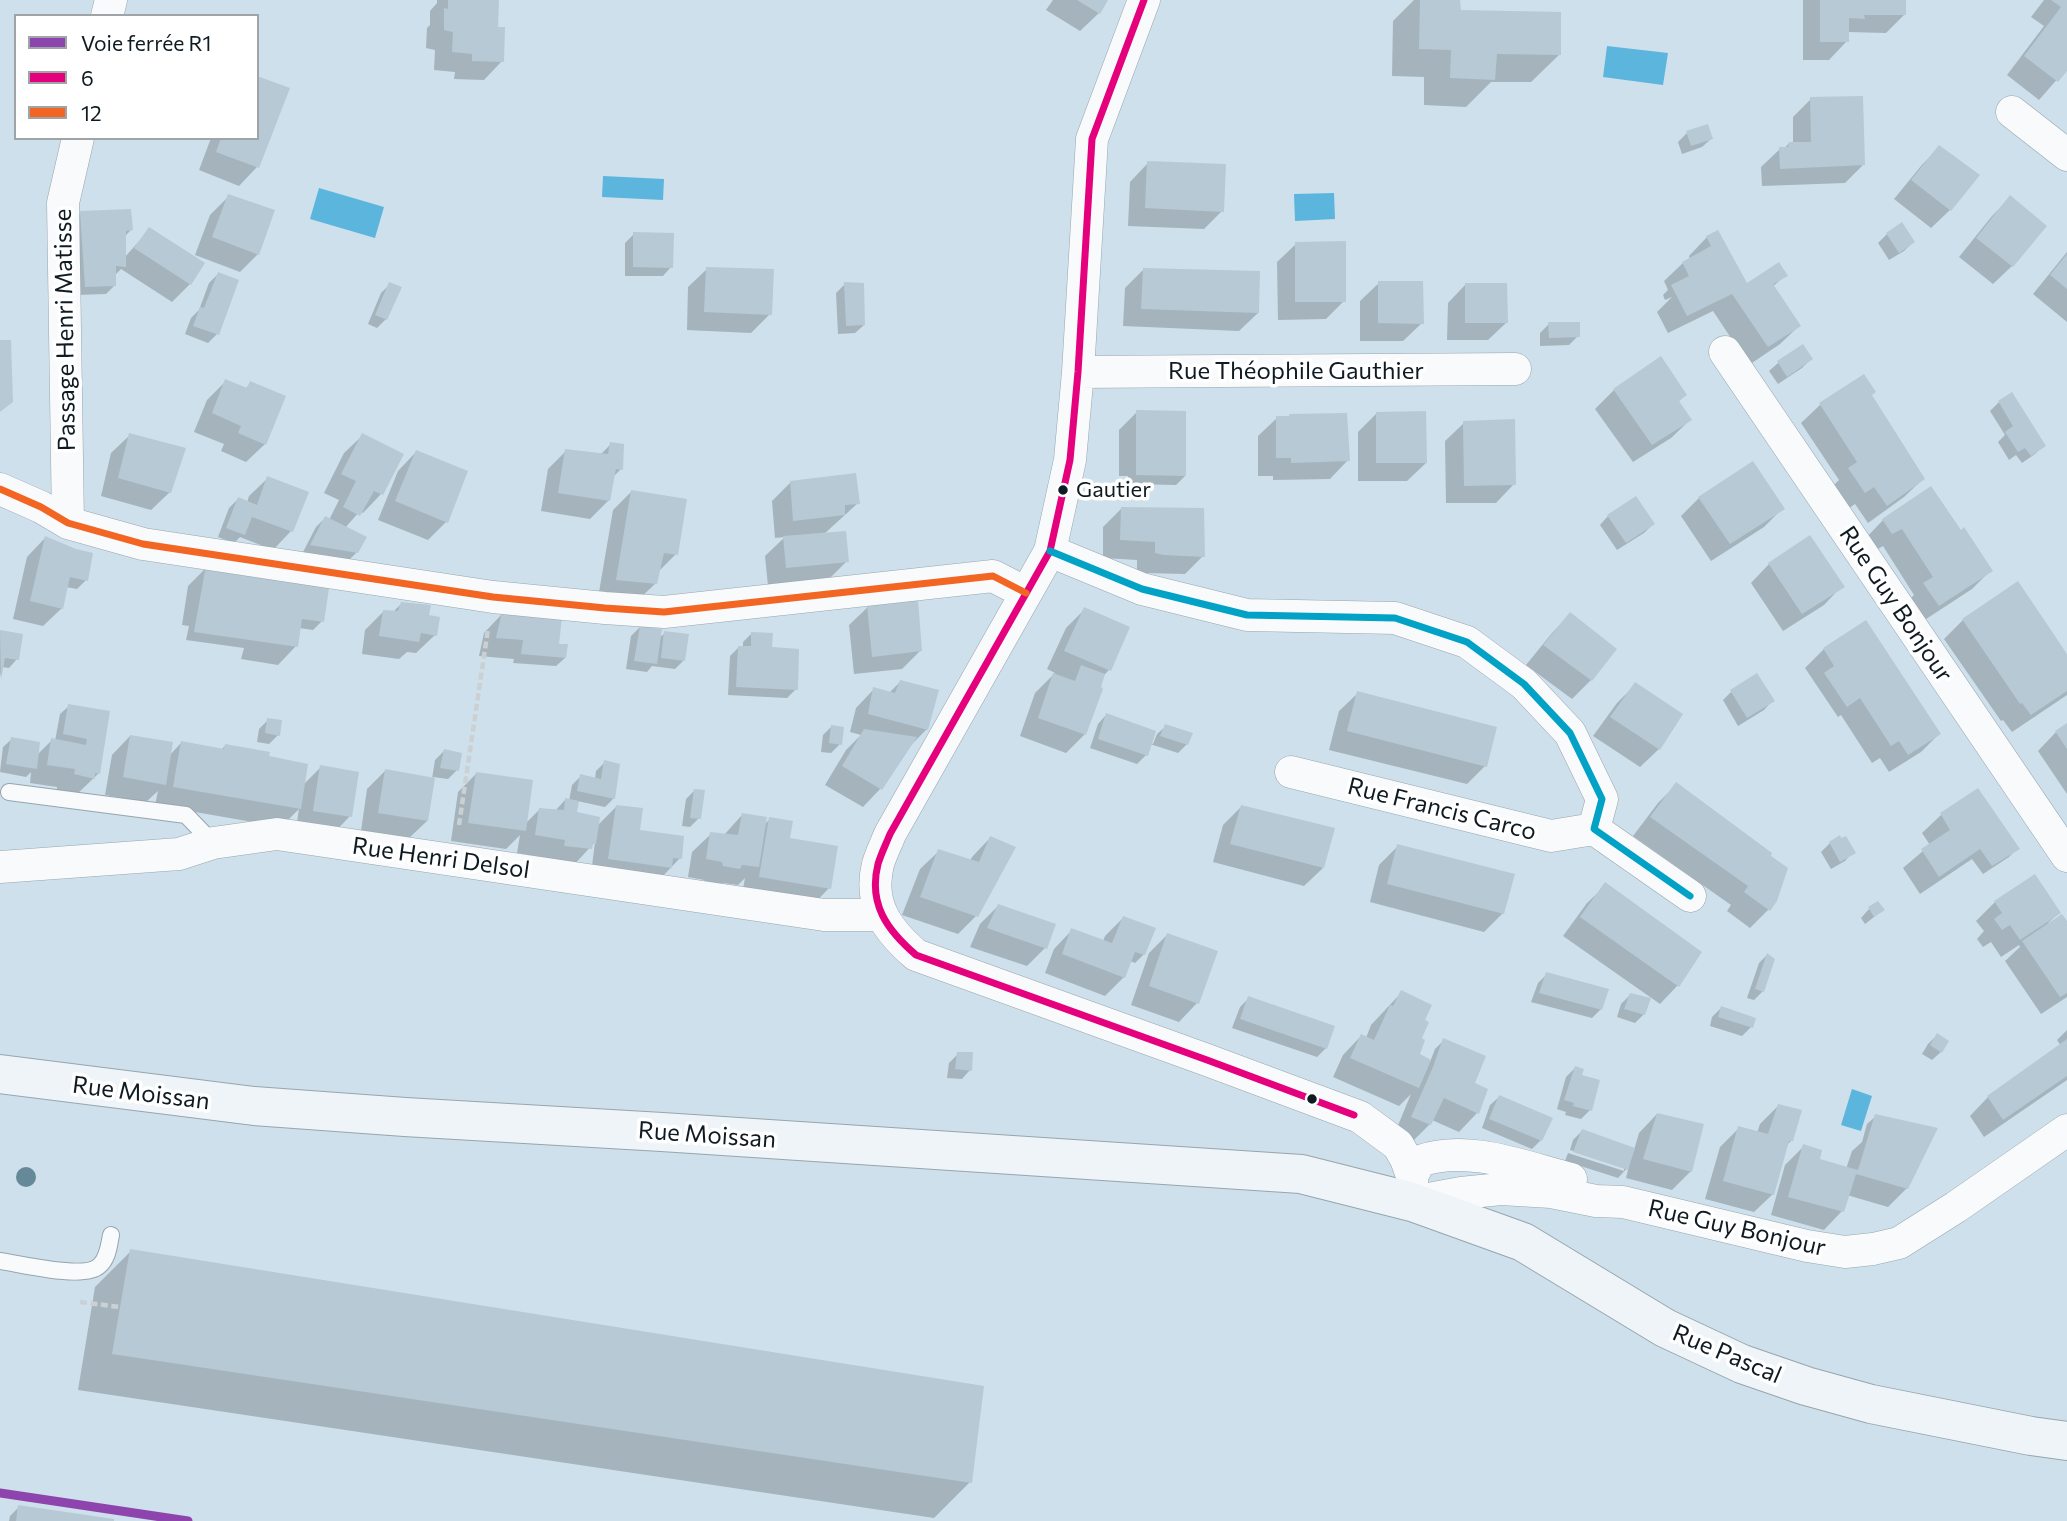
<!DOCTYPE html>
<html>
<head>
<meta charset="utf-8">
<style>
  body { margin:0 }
  #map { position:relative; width:2067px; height:1521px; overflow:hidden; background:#cee0eb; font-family:Commissioner,sans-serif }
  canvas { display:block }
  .legend { position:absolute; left:14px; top:14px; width:245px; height:126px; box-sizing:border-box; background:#fff; border:2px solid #9fa4a7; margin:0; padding:9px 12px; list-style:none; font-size:21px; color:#0f1b22 }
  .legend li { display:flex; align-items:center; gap:14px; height:35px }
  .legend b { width:35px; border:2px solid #9fa4a7 }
</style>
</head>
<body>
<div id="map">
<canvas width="2067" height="1521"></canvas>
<ul class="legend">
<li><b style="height:9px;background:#8e44ad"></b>Voie ferrée R1</li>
<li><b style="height:9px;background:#e5007d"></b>6</li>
<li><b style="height:9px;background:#f26522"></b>12</li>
</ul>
</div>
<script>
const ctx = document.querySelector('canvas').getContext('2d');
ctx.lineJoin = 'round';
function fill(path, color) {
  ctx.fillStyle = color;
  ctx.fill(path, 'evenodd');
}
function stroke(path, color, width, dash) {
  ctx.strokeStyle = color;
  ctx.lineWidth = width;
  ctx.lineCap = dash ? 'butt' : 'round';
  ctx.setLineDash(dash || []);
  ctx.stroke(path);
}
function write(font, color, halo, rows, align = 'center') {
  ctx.font = font + ' Commissioner,sans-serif';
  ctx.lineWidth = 7;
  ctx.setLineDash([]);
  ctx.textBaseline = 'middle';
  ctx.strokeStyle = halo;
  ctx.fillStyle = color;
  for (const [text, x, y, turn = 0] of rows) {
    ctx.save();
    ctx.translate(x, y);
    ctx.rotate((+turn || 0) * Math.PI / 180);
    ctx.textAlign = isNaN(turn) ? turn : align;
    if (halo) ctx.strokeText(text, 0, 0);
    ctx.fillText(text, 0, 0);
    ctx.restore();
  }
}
fill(new Path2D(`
  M1607,46L1668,53L1663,85L1603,77Z
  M603,176L664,179L663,200L602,197Z
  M319,188L384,207L375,238L310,219Z
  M1334,193L1335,219L1295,221L1294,194Z
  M1852,1089L1872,1096L1861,1131L1841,1125Z`), '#5cb5dc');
fill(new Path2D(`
  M437,0H497L496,28L502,61L484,80L454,79L455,72L434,70L435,50L426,48L427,28L430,25V11L437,3Z
  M1053,0H1106L1099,13L1080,31L1046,10Z
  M1414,0H1459V11L1559,55L1531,82H1491L1466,107L1424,105V77L1392,76L1393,21Z
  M1803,0H1905L1904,15L1886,33L1848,32L1847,41L1829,60H1803Z
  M2044,0H2067V68L2039,100L2007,75L2044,26L2031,17Z
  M1811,99L1863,165L1845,183L1762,186L1761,167L1780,149H1784L1789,143H1793V117Z
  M1687,133L1711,139L1702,147L1682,154L1678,142Z
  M211,138H257V167L239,186L199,170Z
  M1939,147L1950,210L1931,228L1894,199L1921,166Z
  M1148,163L1222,211L1204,229L1128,226L1130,182Z
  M229,196L258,254L240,272L195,255L210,215Z
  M2010,198L2044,226L2012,266L1993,284L1959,257L1992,216Z
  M81,213L131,230L124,237V258L150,229L190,284L172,302L121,269L114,276L115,285L106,294L76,295L63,232Z
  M634,234L671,267L663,276H625V243Z
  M1887,234L1913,242L1904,251L1889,260L1878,243Z
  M1707,237L1747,286L1785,276L1772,287L1799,326L1780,344L1749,365L1713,311L1668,333L1657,312L1672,297L1665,300L1663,295L1668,290L1664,281L1683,263L1690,259L1689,256Z
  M1296,244L1344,301L1326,319L1278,320L1277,262Z
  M2067,252V322L2033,294Z
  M707,269L770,314L751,333L687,330L688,287Z
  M1143,270L1258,313L1239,331L1123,326L1125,288Z
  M218,274L217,334L208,343L185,334L191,318L199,310L209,283Z
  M1379,283L1422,323L1403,341H1360V301Z
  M390,284L386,319L377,328L368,324L381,293Z
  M845,284L864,325L855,333L838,334L836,293Z
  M1466,284L1507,322L1488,340H1447L1448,303Z
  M1549,324L1578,336L1569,345L1540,346V333Z
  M1661,358L1685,395L1678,402L1690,420L1671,438L1633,462L1595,409L1614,390Z
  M1811,359L1802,368L1778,384L1769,371L1778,363Z
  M1863,376L1870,396L1923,479L1904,497L1868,523L1855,504L1846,510L1831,488L1839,480L1801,423L1820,405Z
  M226,381L245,389L251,383L265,444L246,462L221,451L224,444L194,432L207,400Z
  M1999,402L2044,445L2035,454L2022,463L2016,455L2009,460L1998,442L2005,435L1990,411Z
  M1137,412L1185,476L1176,485L1128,484V476H1119V430Z
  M1376,414L1426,463L1407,481H1358V432Z
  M1290,415L1348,460L1330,479L1273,480V476H1258V436L1277,418H1287Z
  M1464,423L1514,484L1496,503H1446L1445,441Z
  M130,435L170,492L151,510L101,496L111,453Z
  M363,435L402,455L381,494L363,513L360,511L345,528L357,552L348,561L302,554L316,527L325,518L329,520L339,500L324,493L344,453Z
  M611,444L621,469L612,478L609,500L590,519L541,511L548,469L566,451L600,455Z
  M416,452L446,522L428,540L378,520L398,471Z
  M268,478L306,493L291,531L273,550L240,537L234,543L218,537L229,508L238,499L247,503L249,496Z
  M791,482L858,503L823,535L847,561L828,580L768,586L765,556L785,537L775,538L772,501Z
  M632,491L676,554L658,572L656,583L637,601L598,598L613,510Z
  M1699,498L1782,509L1764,527L1711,561L1681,516Z
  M1121,509L1203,556L1185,574L1145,573L1137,571V560L1103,558V527Z
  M1608,516L1653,524L1644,533L1617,550L1600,525Z
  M1883,520L1961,533L1991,570L1972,589L1920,623L1906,603L1914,595L1883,546L1873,552L1865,539Z
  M45,538L86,580L77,589L66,587L62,608L43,626L13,619L27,557Z
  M1769,564L1842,586L1824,605L1783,631L1751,583Z
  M207,567L322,621L313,630L299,628L296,646L278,665L241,659L244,648L186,640L189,626L182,625L188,586Z
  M2017,584L2067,658V695L2012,732L2003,720L2001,721L1944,639L1963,620Z
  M402,603L427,617L435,635L416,653L407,652L399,659L362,654L365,630L384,611L393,612Z
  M868,607L920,651L902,669L854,674L849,625Z
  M1084,610L1127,628L1109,670L1102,677L1085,734L1066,753L1020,736L1035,693L1055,673L1047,669L1066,628Z
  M502,614L557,645L565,658L556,666L513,663L514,659L479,656L484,633Z
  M1570,614L1615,649L1591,680L1572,699L1526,665L1552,633Z
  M1865,622L1939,734L1921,752L1889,772L1880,758L1872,763L1841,715L1838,717L1805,668L1824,649Z
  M640,627L659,638L665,633L684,660L675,669L652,666L647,672L626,669L631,636Z
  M0,632L21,636L17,659L9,668L2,667L0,677Z
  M752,633L770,649L796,689L787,698L728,695L730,656L739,647L743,648V642Z
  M900,682L927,729L909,747L881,788L863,807L825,785L846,750L861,735L850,732L856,708L874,689L889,693Z
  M1635,685L1659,749L1640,767L1593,736L1617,703Z
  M1731,692L1772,701L1764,710L1738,726L1723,700Z
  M1358,693L1485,766L1467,784L1329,750L1339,711Z
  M69,706L108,713L98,774L75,796L57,792V787L30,783L31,772L26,777L0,772L3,747L12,739L37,755L52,740L55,741L60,714Z
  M1106,715L1153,744L1157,734L1166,726L1187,744L1178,753L1150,744L1146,755L1137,764L1090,748L1098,724Z
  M268,720L278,735L269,744L257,742L259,729Z
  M2067,725V794L2038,751L2056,732Z
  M832,726L840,744L831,753L821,752L823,735Z
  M130,736L169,756L181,743L221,750L225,746L267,758L303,785L321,767L350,816L332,835L296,829L299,809L281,827L155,805L158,791L146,802L105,795L112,755Z
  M444,751L457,770L448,779L433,777L427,821L408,839L361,831L367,789L385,771L432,779L435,760Z
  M605,762L614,798L605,807L577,801L575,814L597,826L617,806L638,831L680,858L662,877L592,866L595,842L572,867L547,864V858L517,853L520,835L506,849L451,841L458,792L476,774L525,824L539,810L555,811L565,800L569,801L572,785L581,776L595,779L596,771Z
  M1676,785L1769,909L1750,928L1727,911L1731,905L1633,836L1658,803Z
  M1977,790L2017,849L2009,857L1983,874L1972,859L1920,894L1903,868L1930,845L1922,833L1941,815Z
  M694,791L699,818L690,827L682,826L686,799Z
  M1241,807L1323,868L1304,886L1213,862L1223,825Z
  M742,815L764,825L770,819L829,888L811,907L742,895L745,878L738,885L723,883L720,886L705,884L704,880L688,877L692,852L711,834L724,835Z
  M990,838L976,916L958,934L902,915L920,869L939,851L970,861L972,857Z
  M1830,843L1853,852L1845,861L1831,869L1821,852Z
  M1398,846L1503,913L1484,932L1370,902L1379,865Z
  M2034,876L2059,913L2048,923L2067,925V997L2041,1014L2005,961L2020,947L2019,945L2001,957L1991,942L1983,947L1977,939L1984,931L1976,921L1995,902Z
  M1606,885L1678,985L1660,1004L1563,936L1587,903Z
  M998,906L1045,948L1027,966L970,947L980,924Z
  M1869,909L1883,910L1865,924L1861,918Z
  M1123,918L1144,954L1135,963L1130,961L1124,977L1105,996L1045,973L1054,949L1072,930L1103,941L1105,936Z
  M1167,935L1197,1003L1179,1022L1131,1005L1149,953Z
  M1767,955L1763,991L1754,1000L1747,998L1759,963Z
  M1547,974L1601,1009L1592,1018L1531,1002L1538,983Z
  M1401,993L1423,1021L1418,1054L1430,1062L1435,1049L1444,1040L1471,1085L1486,1090L1477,1113L1459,1132L1432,1120L1430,1124L1411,1143L1394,1135L1411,1094L1399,1106L1333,1077L1343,1055L1361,1036L1366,1038L1371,1025Z
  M1630,995L1644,1014L1635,1023L1617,1017L1621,1004Z
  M1249,998L1326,1048L1317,1057L1232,1028L1240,1007Z
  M1721,1008L1751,1027L1742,1036L1710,1026L1712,1017Z
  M2067,1030V1080L1984,1137L1970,1116L1988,1097L2061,1046L2057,1040Z
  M1937,1035L1941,1052L1932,1060L1922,1054L1928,1044Z
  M958,1054L970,1070L962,1079L947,1078L949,1063Z
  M1575,1068L1590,1110L1581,1119L1565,1115L1566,1112L1557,1109L1566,1077Z
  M1499,1097L1541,1140L1532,1149L1482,1128L1490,1105Z
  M1778,1106L1792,1140L1786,1146L1773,1194L1754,1212L1705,1199L1720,1147L1739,1128L1757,1133L1760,1124Z
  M1657,1114L1691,1171L1672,1190L1626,1178L1629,1166L1618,1178L1565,1161L1568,1153L1624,1171V1167L1570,1150L1573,1140L1582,1131L1634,1150L1639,1133Z
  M1876,1116L1907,1188L1888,1207L1847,1195L1842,1211L1824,1230L1771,1215L1785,1165L1804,1146L1818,1160L1846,1169L1852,1151L1862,1142L1867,1124Z
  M131,1251L970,1482L934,1518L78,1390L95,1287Z
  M19,1507L113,1521H9L10,1516Z`), '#0003');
fill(new Path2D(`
  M448,0H499L498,27H505L504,62L472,61V54L452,52L453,32L444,30V8L448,9Z
  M1077,0H1108L1100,14Z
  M1420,0H1460L1461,10L1561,12V55L1497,54L1495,80L1450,78L1451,50L1419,49Z
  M1820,0H1906V15H1864L1865,19L1849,18V42H1820Z
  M2051,0H2067V71L2058,82L2024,56L2061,7Z
  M257,76L290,88L259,168L216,152L221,138H257Z
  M1863,96L1865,165L1780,169L1779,147H1788L1789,142H1811L1810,97Z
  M1708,124L1713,139L1691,146L1686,131Z
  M1939,145L1980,175L1951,211L1911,180Z
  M1147,161L1226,164L1224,212L1145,208Z
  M228,194L275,210L259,255L212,237Z
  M2010,195L2047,226L2013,267L1976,238Z
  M131,209L133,230L126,231V267L116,266V286L85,287L80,211Z
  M1902,222L1915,242L1899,253L1886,233Z
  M149,227L205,263L191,285L134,248Z
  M1718,230L1747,283L1779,262L1788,276L1773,284L1801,326L1768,347L1732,294L1687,316L1671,285L1689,276L1682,262L1711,246L1706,236Z
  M633,232L674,233L673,268L633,267Z
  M1346,241V302H1295V242Z
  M2067,254V289L2050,275Z
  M706,267L774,269L772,315L704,312Z
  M1143,268L1260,271L1259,313L1141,309Z
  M218,272L239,280L219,335L193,326L200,307L204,308Z
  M1378,281H1423L1424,324L1378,323Z
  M389,282L402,287L387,320L375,315Z
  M844,282L864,283L865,325L846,326Z
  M1465,283H1507L1508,323H1465Z
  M1548,322H1580V337L1549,338Z
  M0,340H11L13,402L0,412Z
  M1803,344L1813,359L1787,377L1777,361Z
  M1661,356L1687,395L1679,401L1692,420L1652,445L1613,389Z
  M1864,374L1876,392L1872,395L1925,479L1887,506L1874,487L1865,493L1848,468L1857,462L1819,403Z
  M225,379L247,388L250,381L286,396L266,445L238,433L241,426L212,413Z
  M2012,392L2046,446L2031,456L2025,448L2018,452L2005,432L2013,426L1998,401Z
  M1136,410L1186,411V476L1136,475Z
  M1426,411L1427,463H1376V412Z
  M1347,413L1350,461L1291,463V458H1276V416H1290L1289,414Z
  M1515,419L1516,485L1464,486L1463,421Z
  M129,433L186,448L171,493L118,478Z
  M362,433L404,454L383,495L374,491L360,516L343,507L356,481L341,474Z
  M610,442L624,444L623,470L616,469L610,501L558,493L565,449L608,454Z
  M416,450L468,471L448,523L395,501Z
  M1753,461L1785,509L1730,544L1698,497Z
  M856,473L860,504L845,505V515L793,521L790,481Z
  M267,476L309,492L293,532L252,517L245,535L226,528L238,497L257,505Z
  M1931,486L1961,530L1964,527L1993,571L1939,606L1923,583L1933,577L1902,529L1892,534L1882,519Z
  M631,490L687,499L678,555L664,553L657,584L616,580Z
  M1636,496L1655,524L1626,543L1607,515Z
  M1121,507L1204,508L1205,557L1164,555L1155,553V542L1120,540Z
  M325,516L367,537L358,553L310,545Z
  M846,531L849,562L786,568L783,536Z
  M1810,535L1845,587L1802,614L1768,563Z
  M45,536L76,549L93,553L88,581L70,577L63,609L30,601Z
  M206,565L329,588L324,622L302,619L298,647L194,632Z
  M2018,581L2067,654V691L2031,715L2022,703L2020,704L1962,619Z
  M918,600L922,651L872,657L867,605Z
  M401,602L431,605L429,615L440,617L437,636L421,633L419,642L379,636L383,610L398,611Z
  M1084,607L1130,627L1111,671L1064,651Z
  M502,612L562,617L559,644H568L566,658L521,654L523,640L496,638Z
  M1570,612L1617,649L1592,681L1543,645Z
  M1866,620L1941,734L1908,755L1899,741L1891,746L1860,698L1847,707L1824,673L1834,666L1823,648Z
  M640,626L662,629L657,664L634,661Z
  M0,630L23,634L19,660L5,658L1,680Z
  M664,631L689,634L685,661L661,658Z
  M751,632L773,633L772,647L799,649L798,690L736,687L738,646H751Z
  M1081,665L1105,674L1101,687L1103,689L1086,735L1038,718L1053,673L1075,681Z
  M1757,673L1775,701L1747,718L1730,690Z
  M900,680L939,690L928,730L868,714L873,687L895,693Z
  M1635,682L1683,714L1660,750L1610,717Z
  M1357,691L1497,727L1487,767L1347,731Z
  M68,704L110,711L100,774L95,773V779L74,774L75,769L47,765L51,738L86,745L87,739L63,734Z
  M1106,713L1156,731L1148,756L1098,739Z
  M267,718L282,720L280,736L265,733Z
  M2067,723V749L2055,731Z
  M1165,724L1193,733L1188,745L1160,736Z
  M831,725L844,727L842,745L829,743Z
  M864,729L917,737L882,790L842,766Z
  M130,735L173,742L166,785L123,777Z
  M11,737L40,742L37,769L6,764Z
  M181,741L224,749L225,744L270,752L269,756L308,764L301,809L173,787Z
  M444,749L462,753L459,771L440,768Z
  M604,760L620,764L615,799L577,791L580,774L601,779Z
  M320,765L359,772L352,817L313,811Z
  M385,769L435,778L428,821L378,813Z
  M476,772L533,780L526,831L468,823Z
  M1676,782L1772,853L1771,856L1788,868L1777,901L1770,911L1744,892L1748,886L1650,817Z
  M1978,788L2020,849L1992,866L1980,849L1939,877L1921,849L1950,830L1940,813Z
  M694,789L705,790L701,819L690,818Z
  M565,798L579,801L577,812L600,817L596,844L593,843L592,849L564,846L565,840L535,835L539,808L564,810Z
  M616,805L643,808L640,830L684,836L682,859L673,858L672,868L608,859Z
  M1241,805L1335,828L1324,868L1230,844Z
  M742,813L767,817L759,867L742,865L740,869L723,866L722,862L706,859L710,832L738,835Z
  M769,817L793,821L790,838L838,846L831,889L759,877Z
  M1840,835L1841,838L1846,836L1856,853L1840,862L1829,842Z
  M990,836L1016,847L978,917L920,897L938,849L979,862Z
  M1397,844L1515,874L1504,914L1387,884Z
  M2035,874L2061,913L2020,940L2010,925L2002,930L1994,919L2002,913L1994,901Z
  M1605,882L1702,952L1679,987L1580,917Z
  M1878,901L1885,910L1874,917L1868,907Z
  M998,904L1056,924L1047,949L987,928Z
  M2062,914L2067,921V993L2060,997L2022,941Z
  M1123,916L1156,928L1145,955L1135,952L1125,978L1062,954L1071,928L1112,943Z
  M1167,933L1218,951L1199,1004L1149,986Z
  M1767,953L1775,959L1764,992L1755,989Z
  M1546,972L1609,989L1602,1010L1539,993Z
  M1401,990L1432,1005L1425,1020L1429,1022L1422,1038L1425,1040L1420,1054L1431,1060L1419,1088L1350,1058L1361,1034L1374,1040L1390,1005L1393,1006Z
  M1630,993L1651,998L1645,1015L1624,1009Z
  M1248,996L1335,1026L1327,1049L1240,1019Z
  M1721,1006L1756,1018L1753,1028L1718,1017Z
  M1937,1033L1949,1041L1942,1053L1930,1045Z
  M1443,1038L1486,1056L1475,1083L1488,1089L1479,1114L1444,1098L1431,1125L1411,1117L1433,1067Z
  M2067,1039V1076L2003,1120L1987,1096Z
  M957,1052H973L972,1071L955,1069Z
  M1575,1066L1584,1069L1582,1075L1600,1080L1592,1111L1573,1106L1574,1103L1564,1100Z
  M1499,1095L1553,1118L1542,1141L1489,1119Z
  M1778,1104L1802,1110L1793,1141H1789L1774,1195L1723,1181L1738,1126L1768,1134Z
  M1657,1113L1704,1124L1692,1172L1643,1159Z
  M1875,1114L1938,1128L1908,1189L1856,1174L1844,1212L1788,1197L1803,1144L1822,1150L1820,1159L1858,1170Z
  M1582,1129L1635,1148L1628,1170L1573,1152Z
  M130,1249L984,1386L972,1483L112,1354Z
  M18,1505L114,1519V1521H16Z`), '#b6c9d4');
const service = new Path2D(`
  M9,792L186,815L213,843
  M0,1261C21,1264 84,1280 99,1266C108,1259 109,1245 111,1235`);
const minor = new Path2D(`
  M1144,0L1092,139L1078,372L1070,460L1050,551L890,834C886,844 881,854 878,864C868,904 887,930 916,955L1207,1060L1360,1117L1398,1145L1406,1159L1412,1176V1202L1461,1193L1501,1189L1551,1192L1596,1201L1623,1202L1807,1246L1845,1252L1873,1249L1899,1243L1956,1207L2067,1130
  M107,16L111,0
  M2012,112L2067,155
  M1725,352L2067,856
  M1078,372L1515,369
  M0,489L41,507L68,523L143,544L493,597L605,608L664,612L993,576L1026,593
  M68,523L63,203L78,138
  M1050,551L1142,589L1247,615L1395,618L1467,642L1524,684L1570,733L1602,799L1594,829L1690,896
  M1291,772L1551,836L1594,829
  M0,867L179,854L213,843L277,834L824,915H881
  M1412,1176L1420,1161C1468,1144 1524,1167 1571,1179`);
const secondary = new Path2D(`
  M0,1074L254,1106L405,1117L662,1132L1301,1174L1412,1202L1523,1242L1665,1328L1742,1364L1806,1386L1871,1404L2031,1436L2067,1441`);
stroke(service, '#97a5ad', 18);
stroke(minor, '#97a5ad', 33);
stroke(secondary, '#97a5ad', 40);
stroke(new Path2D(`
  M459,825L488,629
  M80,1302L120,1307`), '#cbd0d3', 4.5, [7, 3.5]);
stroke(service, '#f8fafc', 16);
stroke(minor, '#f8fafc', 32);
stroke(secondary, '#eef4f7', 38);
stroke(new Path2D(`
  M1144,0L1092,139L1078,372L1070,460L1050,551L890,834C886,844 881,854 878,864C868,904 887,930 916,955L1207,1060L1354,1115`), '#e5007d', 7);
stroke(new Path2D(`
  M0,489L41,507L68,523L143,544L493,597L605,608L664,612L993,576L1026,593`), '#f26522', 7);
stroke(new Path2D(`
  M1050,551L1142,589L1247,615L1395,618L1467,642L1524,684L1570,733L1602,799L1594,829L1690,896`), '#01a2c5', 7);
stroke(new Path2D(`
  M0,1493L188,1521`), '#8e44ad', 9);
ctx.fillStyle = '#66899a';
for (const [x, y] of [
  [26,1177]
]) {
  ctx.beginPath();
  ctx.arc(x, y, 10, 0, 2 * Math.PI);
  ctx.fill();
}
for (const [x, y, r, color] of [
  [1063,490,6,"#0f1b22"],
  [1312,1099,6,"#0f1b22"]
]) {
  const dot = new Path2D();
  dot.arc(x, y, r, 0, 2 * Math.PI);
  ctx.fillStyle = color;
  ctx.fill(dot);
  stroke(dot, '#fff', 2.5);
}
write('22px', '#0f1b22', '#fff', [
  ["Gautier",1076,490]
], 'left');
write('24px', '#0f1b22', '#fff', [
  ["Passage Henri Matisse",65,330,-91],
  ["Rue Théophile Gauthier",1296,371],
  ["Rue Guy Bonjour",1896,604,56],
  ["Rue Francis Carco",1442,809,14],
  ["Rue Henri Delsol",441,858,8],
  ["Rue Moissan",141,1093,7],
  ["Rue Moissan",707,1135,4],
  ["Rue Guy Bonjour",1737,1228,13],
  ["Rue Pascal",1727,1354,23]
]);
</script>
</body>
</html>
